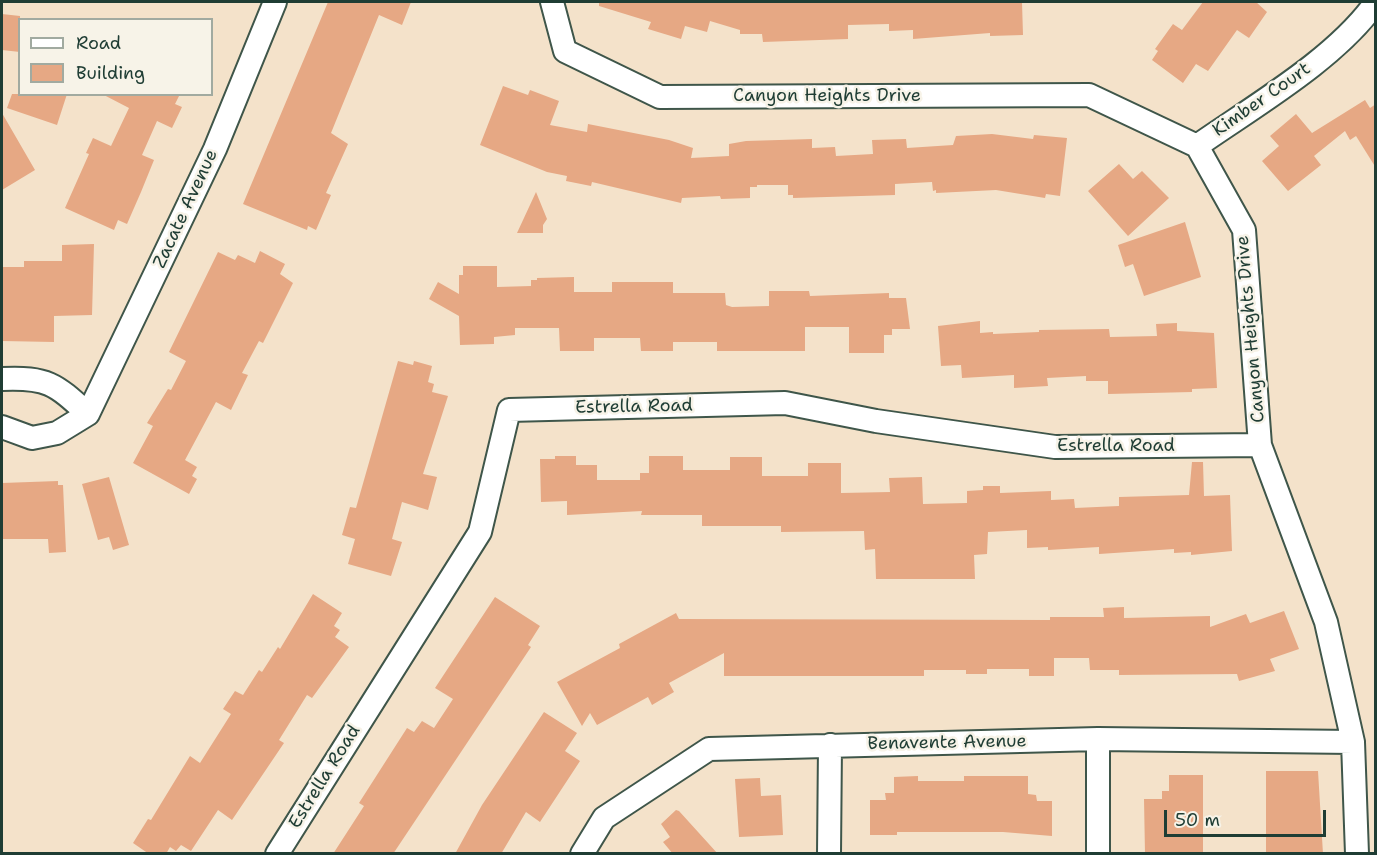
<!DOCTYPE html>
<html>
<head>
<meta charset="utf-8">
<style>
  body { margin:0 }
  #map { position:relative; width:1377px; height:855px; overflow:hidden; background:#f4e2ca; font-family:"Shantell Sans",sans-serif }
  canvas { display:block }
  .frame { position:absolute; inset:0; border:3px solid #1f3d34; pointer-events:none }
  .legend { position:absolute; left:18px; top:18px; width:195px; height:78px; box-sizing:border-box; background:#f7f3e8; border:2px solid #a1aaa0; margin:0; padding:8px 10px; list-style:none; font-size:18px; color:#1f3d34 }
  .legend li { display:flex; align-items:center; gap:12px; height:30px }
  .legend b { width:30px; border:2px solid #a1aaa0 }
  .scale { position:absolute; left:1164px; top:810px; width:162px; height:27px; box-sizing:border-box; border:3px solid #1f3d34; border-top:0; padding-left:8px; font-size:18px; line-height:21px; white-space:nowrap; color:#1f3d34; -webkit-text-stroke:4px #f7f3e8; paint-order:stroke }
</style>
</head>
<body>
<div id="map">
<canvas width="1377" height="855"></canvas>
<div class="frame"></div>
<ul class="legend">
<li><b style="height:8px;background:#fff"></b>Road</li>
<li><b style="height:16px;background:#e6a884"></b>Building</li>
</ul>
<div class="scale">50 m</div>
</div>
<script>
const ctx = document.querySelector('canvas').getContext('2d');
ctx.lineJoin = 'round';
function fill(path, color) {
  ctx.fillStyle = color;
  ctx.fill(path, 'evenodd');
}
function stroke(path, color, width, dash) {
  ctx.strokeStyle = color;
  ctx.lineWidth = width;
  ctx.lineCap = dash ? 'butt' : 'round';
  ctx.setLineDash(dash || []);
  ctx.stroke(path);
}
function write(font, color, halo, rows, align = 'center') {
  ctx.font = font + ' "Shantell Sans",sans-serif';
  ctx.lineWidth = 5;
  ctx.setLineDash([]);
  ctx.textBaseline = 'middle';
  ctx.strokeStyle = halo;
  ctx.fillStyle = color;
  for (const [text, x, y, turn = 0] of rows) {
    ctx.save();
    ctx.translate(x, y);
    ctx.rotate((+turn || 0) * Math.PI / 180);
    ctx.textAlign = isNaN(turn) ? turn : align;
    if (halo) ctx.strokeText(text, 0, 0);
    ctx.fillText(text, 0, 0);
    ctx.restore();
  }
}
fill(new Path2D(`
  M328,2H411L402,25L379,15L331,133L348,144L326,193L331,195L316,230L308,226L307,230L243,204Z
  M599,2H1022L1023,35L990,36V33L913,39V30L889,31V24L848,25V39L763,42L762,34H740V30L710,21L707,32L685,26L681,39L648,29L651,22L599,6Z
  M1203,2H1256L1267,12L1249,38L1237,30L1208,71L1196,64L1183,83L1152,60L1158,51L1155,49L1173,24L1182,30Z
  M2,14L20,16V52L2,50Z
  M503,86L528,95L530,90L559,101L550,125L587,132L588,124L669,140L693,148L691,158L729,156V144L746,141L812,139V148L835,147L836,156L873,154L872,140L906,139L907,148L953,145L956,136L992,134L1033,139L1034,135L1067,138L1060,196L1046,194L1045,198L996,190L936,193V190L933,191L932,182L895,184V195L793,198V195H788V185H757V187H750V198L721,199L720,196L682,198L681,203L592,182L591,186L566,181L567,176L547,172L480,145Z
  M12,94H67L57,125L7,108Z
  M102,94H180L175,104L182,107L172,128L157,121L142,155L154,160L141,192L127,224L118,220L114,230L65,208L89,154L86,153L93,138L111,146L129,108Z
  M1365,100L1370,108L1376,104V168L1356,136L1350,140L1345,131L1314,156L1321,165L1288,191L1262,161L1279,146L1270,136L1296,114L1312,133Z
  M2,113L35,170L2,190Z
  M1119,164L1133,179L1142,171L1169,198L1128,236L1088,191Z
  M536,192L547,219L543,225V233H517Z
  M1185,222L1201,277L1144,296L1133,264L1125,267L1118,245Z
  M94,244L92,315L54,316V342L2,341V267H24V261H62V245Z
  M260,251L285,264L280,274L293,283L263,343L259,341L242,373L248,375L231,410L216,402L185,460L197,467L192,476L197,479L189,494L133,463L153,426L147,423L168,389L171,390L186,361L169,352L218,252L235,260L238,255L255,263Z
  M463,266H497V287L531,286V280H537V278L574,277V292H612V282H673V293H725L726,305L732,307L769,306V291H809L810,296L889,293V298H906L910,329H892V335H884V353H849V327H805V351H717V342H673V351H641L640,338H594V351H560L559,328H515V335L494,337V344L460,345L459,316L429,299L438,282L459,294V275H463Z
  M980,321V333L993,332V334L1039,332V330L1109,329L1110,337L1157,336L1156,324L1177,323V331L1214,333L1217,388L1192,389V392L1108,394V381H1086V376L1047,378L1048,386L1014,388V375L962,378L961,365L941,366L938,326Z
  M398,361L413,365L414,361L432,366L428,382L434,384L432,392L448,396L423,474L437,477L428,510L402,502L392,539L402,542L391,576L348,564L355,539L342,535L350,507L356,508Z
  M555,456H576V465H597V480H640V473H649V456H683V470H730V457H762V476H808V463H841V493L890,492L889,478L922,477L923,504L967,503V491L983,490V486H1000V493L1051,491V500L1074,499L1075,508L1119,506V497L1189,495L1192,462H1203L1204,496L1230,495L1232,551L1191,555V552L1174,553V549L1099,554V547L1048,550V547L1027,548V530L988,532L987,554L974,555L975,579H876L875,549L865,550L864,531L781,532V526H702V515H641L642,511L567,515V501L541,502L540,459H555Z
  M109,477L129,545L113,550L109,537L98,540L82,484Z
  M58,481V485H63L66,552L49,553L48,539H2V483Z
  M313,594L342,613L334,626L340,630L335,637L349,647L312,698L307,695L279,740L284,743L232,820L218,810L191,851L181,845L176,851L170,847L166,854H149L133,843L148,819L151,820L190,756L200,763L231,714L223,709L235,691L243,695L259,670L262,672L278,647L280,649Z
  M495,597L540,626L528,645L531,647L393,854H333L364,806L359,803L407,728L414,732L422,721L434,728L453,699L435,688Z
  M1124,607V618L1210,616V627L1246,614L1250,623L1284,611L1299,649L1270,659L1275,671L1239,681L1237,674L1119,675V670H1090L1089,658H1054V676H1029V669H987V674H966V670H924V676H724V653L669,683L674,692L652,705L648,697L597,725L590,713L582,726L557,682L620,648L619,644L676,613L679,619L1050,620V617H1104L1103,608Z
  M544,712L577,733L565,751L580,761L540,822L526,812L501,854H455L482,805Z
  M1266,771H1318L1323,854H1266Z
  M1169,775H1203V854H1145L1144,799H1162V791H1169Z
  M918,776V781H964V776H1028V794L1036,795L1037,801H1052V836L1003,832H897V835H870V800H886L885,793H894V777Z
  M760,778L761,796L781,795L783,835L739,837L735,779Z
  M676,810L679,811L718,854H673L663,842L670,837L661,824Z`), '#e6a884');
const minor = new Path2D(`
  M552,2L565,51L660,97L1089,95L1197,146L1244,230L1260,445L1326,622L1353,742L1357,854
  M1197,146C1254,106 1336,59 1376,2
  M2,379C48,377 55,384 88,414
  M2,427L32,438L57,433L88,414L215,149L275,2
  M1098,739V854
  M277,854L480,532L509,410L785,403L876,421L1055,447L1260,445
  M582,854L604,818L709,749L1098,739L1353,742
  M829,854L830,745`);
stroke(minor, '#3f564a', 26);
stroke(minor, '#fff', 22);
write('18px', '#1f3d34', '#f7f3e8', [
  ["Canyon Heights Drive",827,96],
  ["Kimber Court",1262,100,-35],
  ["Zacate Avenue",186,209,-65],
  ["Canyon Heights Drive",1251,329,-95],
  ["Estrella Road",634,407,-1],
  ["Estrella Road",1116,446],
  ["Benavente Avenue",947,743,-1],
  ["Estrella Road",325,777,-58]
]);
</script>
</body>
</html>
